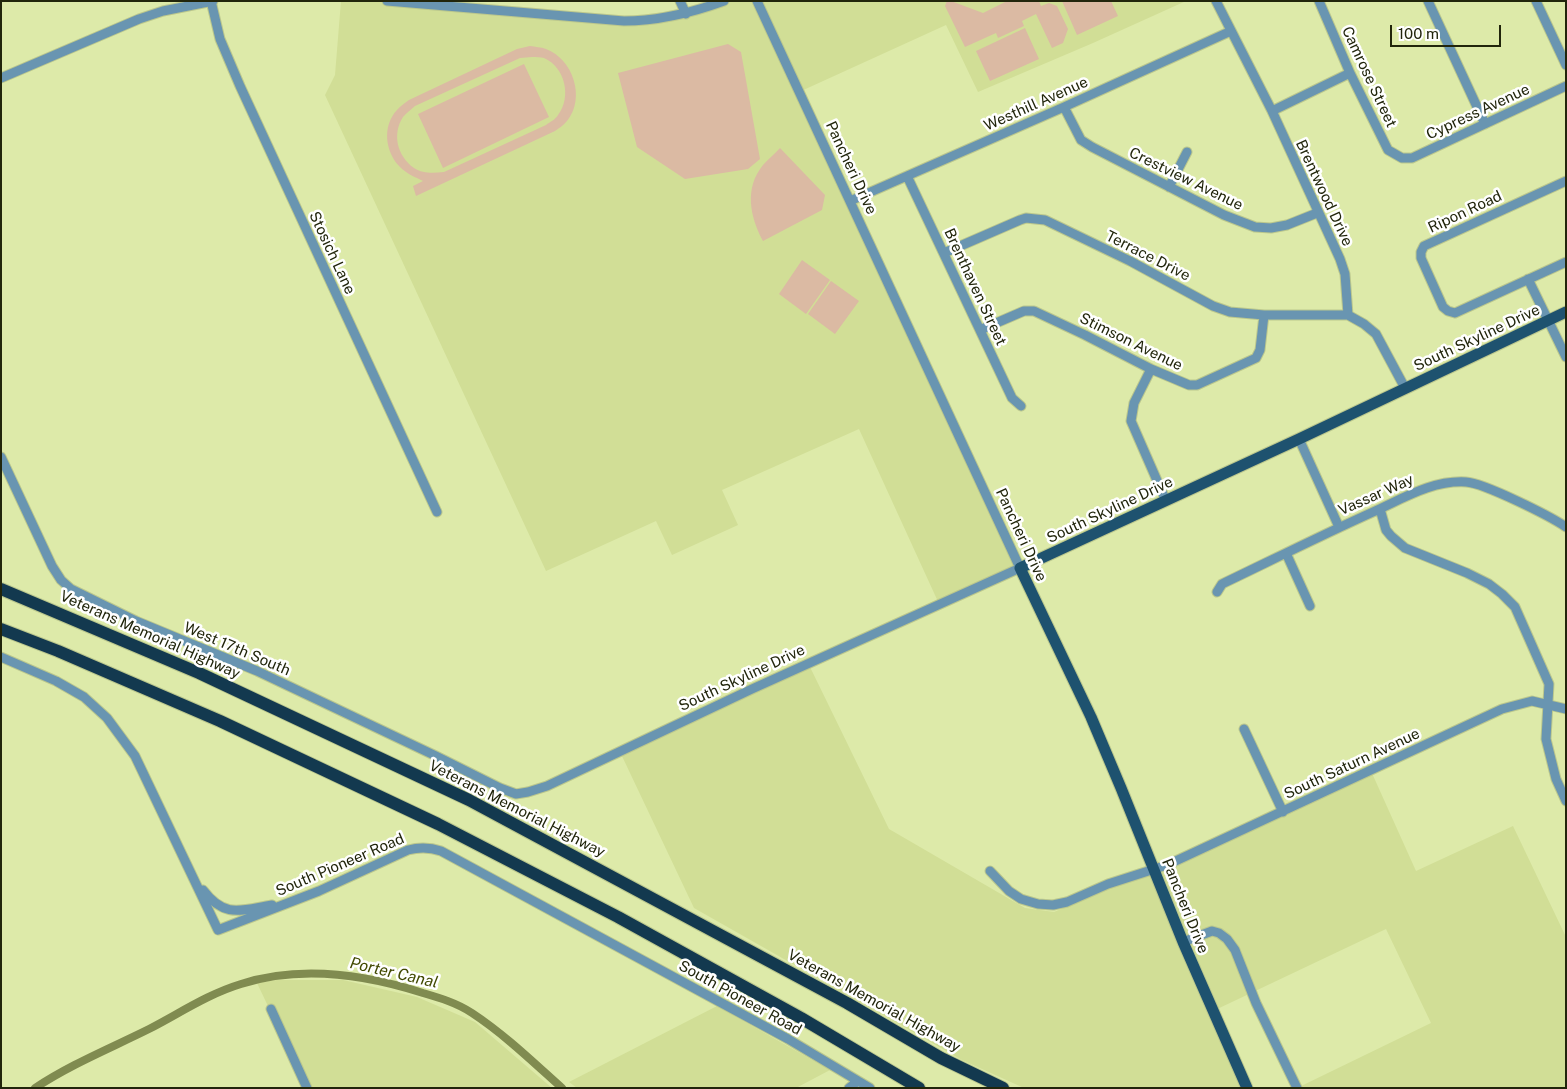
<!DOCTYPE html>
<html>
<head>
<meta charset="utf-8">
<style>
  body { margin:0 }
  #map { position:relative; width:1567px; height:1089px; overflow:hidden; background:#ddeaa9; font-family:"Public Sans",sans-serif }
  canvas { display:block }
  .frame { position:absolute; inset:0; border:2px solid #21250b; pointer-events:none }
  .scale { position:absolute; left:1390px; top:25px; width:111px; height:22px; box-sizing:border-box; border:2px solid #21250b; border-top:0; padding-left:6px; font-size:15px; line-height:18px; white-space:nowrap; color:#21250b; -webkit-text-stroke:4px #fff; paint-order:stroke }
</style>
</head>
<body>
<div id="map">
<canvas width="1567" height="1089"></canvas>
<div class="frame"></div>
<div class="scale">100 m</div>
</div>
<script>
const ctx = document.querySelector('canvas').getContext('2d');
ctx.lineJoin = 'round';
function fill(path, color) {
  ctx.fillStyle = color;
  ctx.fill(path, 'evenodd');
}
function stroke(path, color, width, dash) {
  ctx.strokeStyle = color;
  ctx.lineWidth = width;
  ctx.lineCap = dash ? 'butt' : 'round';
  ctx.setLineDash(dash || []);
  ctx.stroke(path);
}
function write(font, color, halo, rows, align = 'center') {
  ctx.font = font + ' "Public Sans",sans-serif';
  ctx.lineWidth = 5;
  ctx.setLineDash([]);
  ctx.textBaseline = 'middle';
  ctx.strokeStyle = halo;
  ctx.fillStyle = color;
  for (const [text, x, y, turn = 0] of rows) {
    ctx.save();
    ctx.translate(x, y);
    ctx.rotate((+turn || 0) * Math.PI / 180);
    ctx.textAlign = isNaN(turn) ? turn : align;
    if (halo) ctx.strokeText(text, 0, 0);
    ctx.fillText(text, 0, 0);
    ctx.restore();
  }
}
fill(new Path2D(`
  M341,1H387L642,21L723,1H1186L1093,43L978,92L946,25L799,92L1020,568L940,606L859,429L722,490L738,525L672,555L656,521L546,571L325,95L335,75Z
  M810,667L889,829L1025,908L1054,912L1154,870L1371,771L1416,871L1513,826L1566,937V1088H1297L1431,1023L1386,929L1213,1011L1247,1088H1024L962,1060L694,908L621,754Z
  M276,980H343L417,997L475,1022L552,1088H307L257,983Z
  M717,1006L830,1070L796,1088H577L569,1082Z`), '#d1de96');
fill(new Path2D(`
  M947,1H951L983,13L1007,1H1039L1041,6L1049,3L1057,6L1068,29L1063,43L1052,48L1036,14L1022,21L1024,26L998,38L996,33L965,47L945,6Z
  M1062,1H1111L1118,16L1077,35Z
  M1025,28L1039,59L990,81L976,51Z
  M728,44L741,52L760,159L748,169L685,179L637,147L618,73Z
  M530,46C535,47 541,47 546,49C573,59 586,98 567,121C564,125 559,128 555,131L416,196L413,186L423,181C415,177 407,174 400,167C385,152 382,126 397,110C400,106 405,103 409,100L517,49ZM532,57C536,57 541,57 544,58C565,67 572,97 558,115C556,119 550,122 546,125L444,172C434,173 423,174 414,168C397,156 392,134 403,117C406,113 411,110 415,106L520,58Z
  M524,64L549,117L443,168L418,114Z
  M780,148L825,195L822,210L763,241C750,217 744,188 763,165C768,159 775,154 780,148Z
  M802,260L830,280L806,314L779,294Z
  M831,281L859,301L835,334L808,314Z`), '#dbbaa3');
stroke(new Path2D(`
  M35,1088C71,1064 111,1048 149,1029C180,1013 208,994 241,984C300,965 364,974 423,993C440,998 457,1003 472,1013C504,1034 533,1062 562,1088`), '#808b50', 8);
const minor = new Path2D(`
  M211,1L220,39L240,86L437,512
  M387,1L624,21C659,21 691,13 724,1
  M680,1L686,14
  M1216,1L1272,111L1340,259L1345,274L1348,315L1364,324L1376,334L1405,388
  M1319,1L1350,73L1388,150L1402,158H1412L1566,86
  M1428,1L1485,124
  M1536,1L1566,65
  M1,78L139,19L163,11L213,1
  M1064,107L1081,140L1092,147L1224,215L1255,227L1271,228L1287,225L1317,213
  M1272,111L1350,73
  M907,176L1012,398L1021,406
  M1566,181L1424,246L1421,252V258L1443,307L1448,311L1455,313L1566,262
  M1169,187L1187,152
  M850,201L1064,107L1231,31
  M944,253L1020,220L1026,218L1045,220L1130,261L1213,306L1230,312L1264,315H1348
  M1528,279L1566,357
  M980,330L1024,311H1034L1085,335L1151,369L1189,385H1197L1256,358L1260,350L1264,315
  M1151,369L1134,403L1131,421L1166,501
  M1299,439L1339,527
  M1,457L52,566L61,580L71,589L136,621L257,671L436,756L500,788L516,794L528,792L547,786L752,689L1020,568L757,1
  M1380,509L1386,530L1391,536L1405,548L1467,573L1489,584L1502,594L1515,607L1549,684L1546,739L1556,779L1566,801
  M1286,553L1310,606
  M1217,592L1222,584C1272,560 1322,535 1373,512C1402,499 1432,480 1466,482C1484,483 1550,516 1566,527
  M1,657L56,681L84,697L107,718L135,756L218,930L319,891L408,850C420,847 429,847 441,851L788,1039L870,1088
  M1244,729L1283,812
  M990,871L1009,891L1021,899L1038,904L1053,905L1067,902L1108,884L1167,865L1502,709L1532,701L1566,709
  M203,890C225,919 241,910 272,905
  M1183,942L1212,931L1219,933L1227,939L1235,950L1256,1003L1297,1088
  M271,1009L307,1088
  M849,1088L858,1081`);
const major = new Path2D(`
  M1247,1088L1183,942L1121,788L1091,717L1020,568L1299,439L1566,312`);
const highway = new Path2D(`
  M1,589L199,673L469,800L847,1003L941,1058L1003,1088
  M1,629L58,651L220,721L438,824L618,917L801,1018L919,1088`);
stroke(minor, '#bbc78d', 11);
stroke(major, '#bbc78d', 13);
stroke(highway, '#bbc78d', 14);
stroke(minor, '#6995b1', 9);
stroke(major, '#1e526f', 11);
stroke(highway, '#13394f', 12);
write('15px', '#21250b', '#fff', [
  ["Camrose Street",1369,77,65],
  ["Westhill Avenue",1036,104,-24],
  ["Cypress Avenue",1478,112,-25],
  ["Pancheri Drive",851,168,65],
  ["Crestview Avenue",1186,179,26],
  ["Brentwood Drive",1324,193,65],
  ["Ripon Road",1465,212,-25],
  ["Stosich Lane",332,253,65],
  ["Terrace Drive",1148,256,27],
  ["Brenthaven Street",975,287,65],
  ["South Skyline Drive",1477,338,-25],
  ["Stimson Avenue",1131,342,26],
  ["Vassar Way",1376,495,-24],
  ["South Skyline Drive",1110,510,-25],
  ["Pancheri Drive",1021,535,65],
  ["Veterans Memorial Highway",150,635,24],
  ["West 17th South",237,649,23],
  ["South Skyline Drive",742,678,-25],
  ["South Saturn Avenue",1352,764,-25],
  ["Veterans Memorial Highway",517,809,27],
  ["South Pioneer Road",340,865,-23],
  ["Pancheri Drive",1185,906,68],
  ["South Pioneer Road",740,998,29],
  ["Veterans Memorial Highway",874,1001,29]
]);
write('italic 16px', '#414900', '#fff', [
  ["Porter Canal",394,973,13]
]);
</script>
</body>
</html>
